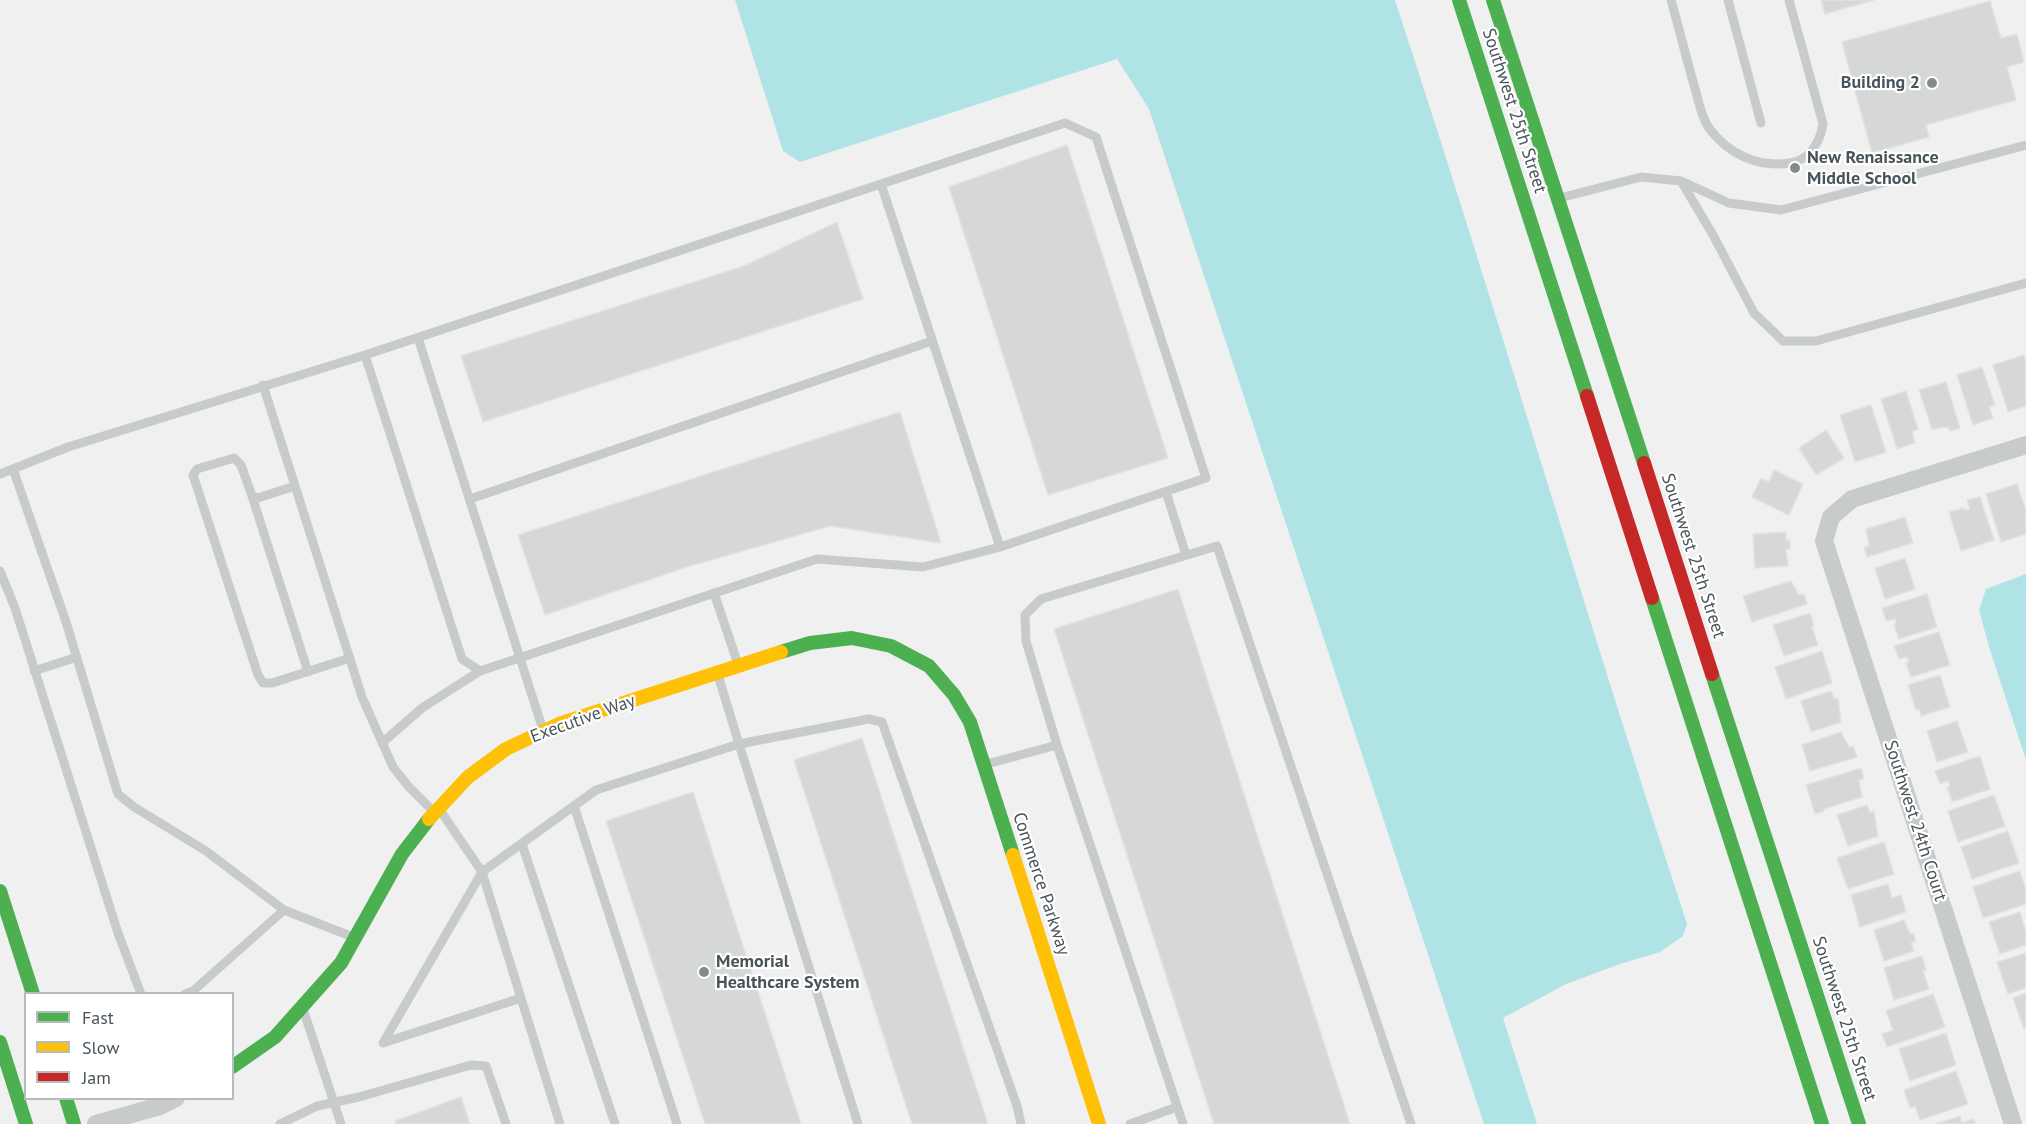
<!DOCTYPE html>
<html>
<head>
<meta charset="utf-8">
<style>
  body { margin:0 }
  #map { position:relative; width:2026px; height:1124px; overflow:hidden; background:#f0f0f0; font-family:"PT Sans",sans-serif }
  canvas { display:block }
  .legend { position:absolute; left:24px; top:992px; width:210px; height:108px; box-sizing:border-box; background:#fff; border:2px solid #b6bbbd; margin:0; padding:8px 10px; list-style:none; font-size:18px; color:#49545a }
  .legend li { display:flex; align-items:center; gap:12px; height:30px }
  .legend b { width:30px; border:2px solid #b6bbbd }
</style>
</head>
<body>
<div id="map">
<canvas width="2026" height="1124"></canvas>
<ul class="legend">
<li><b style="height:8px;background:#4caf50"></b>Fast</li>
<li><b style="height:8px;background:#ffc107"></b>Slow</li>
<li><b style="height:8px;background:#c62828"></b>Jam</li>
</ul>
</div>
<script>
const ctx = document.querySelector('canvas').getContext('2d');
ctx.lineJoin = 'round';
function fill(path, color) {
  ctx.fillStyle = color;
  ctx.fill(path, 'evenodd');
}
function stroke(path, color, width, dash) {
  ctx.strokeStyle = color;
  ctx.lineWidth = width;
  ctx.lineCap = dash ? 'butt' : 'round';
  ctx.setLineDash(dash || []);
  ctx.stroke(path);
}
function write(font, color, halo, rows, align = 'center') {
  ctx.font = font + ' "PT Sans",sans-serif';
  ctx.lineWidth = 4.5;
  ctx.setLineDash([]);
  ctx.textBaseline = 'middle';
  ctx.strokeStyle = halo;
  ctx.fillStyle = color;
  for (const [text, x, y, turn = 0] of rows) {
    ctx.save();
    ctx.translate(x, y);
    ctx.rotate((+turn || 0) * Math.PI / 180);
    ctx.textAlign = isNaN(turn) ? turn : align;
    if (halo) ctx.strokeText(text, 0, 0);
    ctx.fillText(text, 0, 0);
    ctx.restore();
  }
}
fill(new Path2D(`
  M735,0H1395C1496,307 1586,617 1687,924L1683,936L1660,952L1620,964L1566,984L1503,1018L1537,1124H1484L1149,109L1117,59L800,162L783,151Z
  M2026,574V760L1990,650L1979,610L1986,589Z`), '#b0e3e6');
const building = new Path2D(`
  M1821,0H1874L1825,14Z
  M1990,1L2001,38L2017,34L2024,62L2007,67L2016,100L1926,125L1929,137L1872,153L1842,42Z
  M1067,145L1168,458L1048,495L949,187Z
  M837,222L863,299L483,422L461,356L744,266Z
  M2024,355L2026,361V406L2008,412L1993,365Z
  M1982,367L1995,405L1989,407L1993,418L1973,425L1957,375Z
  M1946,382L1960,428L1950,431L1948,427L1932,429L1919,390Z
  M1906,391L1918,429L1912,432L1915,443L1897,449L1881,399Z
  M1871,405L1886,452L1855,462L1840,415Z
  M900,412L941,543L830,526L690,566L545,615L518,535Z
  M1826,430L1844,458L1816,475L1799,448Z
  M1774,470L1803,484L1789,515L1752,497L1761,478L1769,482Z
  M2017,484L2026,511V534L2001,542L1986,494Z
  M1980,497L1994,540L1961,551L1949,512L1964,508L1965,510L1970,509L1967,500Z
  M1905,517L1913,543L1867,557L1864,547L1869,546L1866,529Z
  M1786,532V541L1790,540V549H1786L1788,566L1755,568L1753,534Z
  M1905,558L1915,589L1885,599L1875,568Z
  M1791,581L1799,595L1804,594L1807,604L1752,622L1743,596Z
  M1178,589L1350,1124H1214L1054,629Z
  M1927,594L1937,627L1899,639L1894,625L1896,624L1895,619L1886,621L1882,608Z
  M1810,613L1814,626L1812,627L1818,645L1784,656L1773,625Z
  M1939,632L1950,665L1911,677L1906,663L1909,662L1907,657L1899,659L1894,646Z
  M1822,651L1832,683L1786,699L1775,667Z
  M1940,675L1950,707L1921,716L1919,709L1916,710L1908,685Z
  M1831,691L1834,699L1838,698L1841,722L1811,732L1801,701Z
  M1957,721L1968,752L1937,762L1927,731Z
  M1841,732L1849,747L1853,746L1857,757L1810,771L1802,745Z
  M862,738L988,1124H912L794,760Z
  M1980,756L1990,789L1952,802L1947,787H1950L1948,781L1940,784L1935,771Z
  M1861,768L1864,779L1859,780L1862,797L1824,809V811L1815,814L1806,785Z
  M693,792L801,1124H705L606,821Z
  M1994,795L2005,826L1958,842L1948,811Z
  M1867,805L1870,813L1874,811L1878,836L1848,846L1837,815Z
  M2008,831L2019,863L1972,879L1961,847Z
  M1884,842L1894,874L1848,889L1837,858Z
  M2020,871L2026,890V904L1983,918L1973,887Z
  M1888,884L1892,898L1901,895L1906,912L1860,927L1851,895Z
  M2020,912L2026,932V945L2000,954L1989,922Z
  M1904,920L1910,934L1913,933L1916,941L1911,943L1914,951L1884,961L1874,930Z
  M2026,953V988L2008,994L1997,962Z
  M1922,956L1926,970L1923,971L1929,989L1894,1000L1884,968Z
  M2026,993V1028L2024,1029L2013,998Z
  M1933,994L1945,1027L1887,1047L1882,1034L1893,1030L1886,1011Z
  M1946,1033L1956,1065L1910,1081L1899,1049Z
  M1956,1071L1968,1104L1920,1120L1915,1106L1910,1108L1904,1090Z
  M461,1097L470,1124H396L395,1121Z
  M1960,1116L1962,1123L1974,1119L1975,1124H1935Z`);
fill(building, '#d6d8d8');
stroke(building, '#e1e2e2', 1.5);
stroke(new Path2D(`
  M1671,0C1679,28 1686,57 1694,85C1698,98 1701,117 1709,128C1728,154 1758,168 1790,163C1810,160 1820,142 1823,124L1789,0
  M1728,0L1761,123
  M1065,123L1096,137L1206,478L1000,547L923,567L817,559L480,671L462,659L365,355Z
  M1681,181L1713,235L1754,313L1783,341H1816L2026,283
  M881,184L1000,547
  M1560,198L1641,177L1681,181L1729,203L1781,210L2026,145
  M418,338L543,730
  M263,385L362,697L393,767L409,787L433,811
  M13,469L66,622L118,794L134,807L206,851L284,910L353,937
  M0,474L68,447L365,355
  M295,486L258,498L252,496L241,465L234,458L197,469L193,475L258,675L263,683H272L350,658
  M1166,492L1186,555
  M252,496L308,672
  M470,499L932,341
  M0,571L15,608L118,933L141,994
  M714,593L738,664
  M34,671L77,657
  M718,675L739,744L869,719L882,722L1017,1106L1021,1124
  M382,743L422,708L480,671
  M987,764L1057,745
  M574,806L677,1124
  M440,810L482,872L596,790L739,744L858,1124
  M522,844L615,1124
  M482,872L383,1043L521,998
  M482,872L560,1124
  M185,994L193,991L284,910
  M304,1012L341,1124
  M280,1124L317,1106L359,1097L471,1065L486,1066L506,1124
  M1130,1124L1177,1107
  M1183,1124L1057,745L1026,641L1025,615L1041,599L1217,546L1411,1124`), '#c8cbcb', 9);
stroke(new Path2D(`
  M96,1124L160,1106L176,1098
  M2013,1124L1824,541L1831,517L1852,499L2026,445`), '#c8cbcb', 18);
stroke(new Path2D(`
  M1459,0L1587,396
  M1493,0L1644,463
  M1652,598L1822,1124
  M781,652L810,643L852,638L891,646L929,666L954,695L970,722L1013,855
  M1712,674L1859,1124
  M0,891L33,994
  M0,1042L26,1124
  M232,1067L275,1037L341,963L402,854L429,819
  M66,1098L74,1124`), '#4caf50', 14);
stroke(new Path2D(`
  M429,819L468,777L506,749L559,724L781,652
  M1013,855L1099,1124`), '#ffc107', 14);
stroke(new Path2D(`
  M1587,396L1652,598
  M1644,463L1712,674`), '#c62828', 14);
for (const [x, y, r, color] of [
  [1932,83,6,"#838b8e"],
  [1795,168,6,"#838b8e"],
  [704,972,6,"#838b8e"]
]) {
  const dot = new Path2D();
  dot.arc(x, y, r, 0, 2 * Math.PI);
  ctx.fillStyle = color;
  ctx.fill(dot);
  stroke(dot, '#fff', 2);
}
write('bold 18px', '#49545a', '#fff', [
  ["Building 2",1920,83,"right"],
  ["New Renaissance",1807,158],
  ["Middle School",1807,179],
  ["Memorial",716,962],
  ["Healthcare System",716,983]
], 'left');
write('18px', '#49545a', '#fff', [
  ["Southwest 25th Street",1514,111,72],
  ["Southwest 25th Street",1693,556,72],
  ["Executive Way",583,719,-20],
  ["Southwest 24th Court",1915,821,72],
  ["Commerce Parkway",1041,884,72],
  ["Southwest 25th Street",1844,1019,72]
]);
</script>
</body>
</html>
